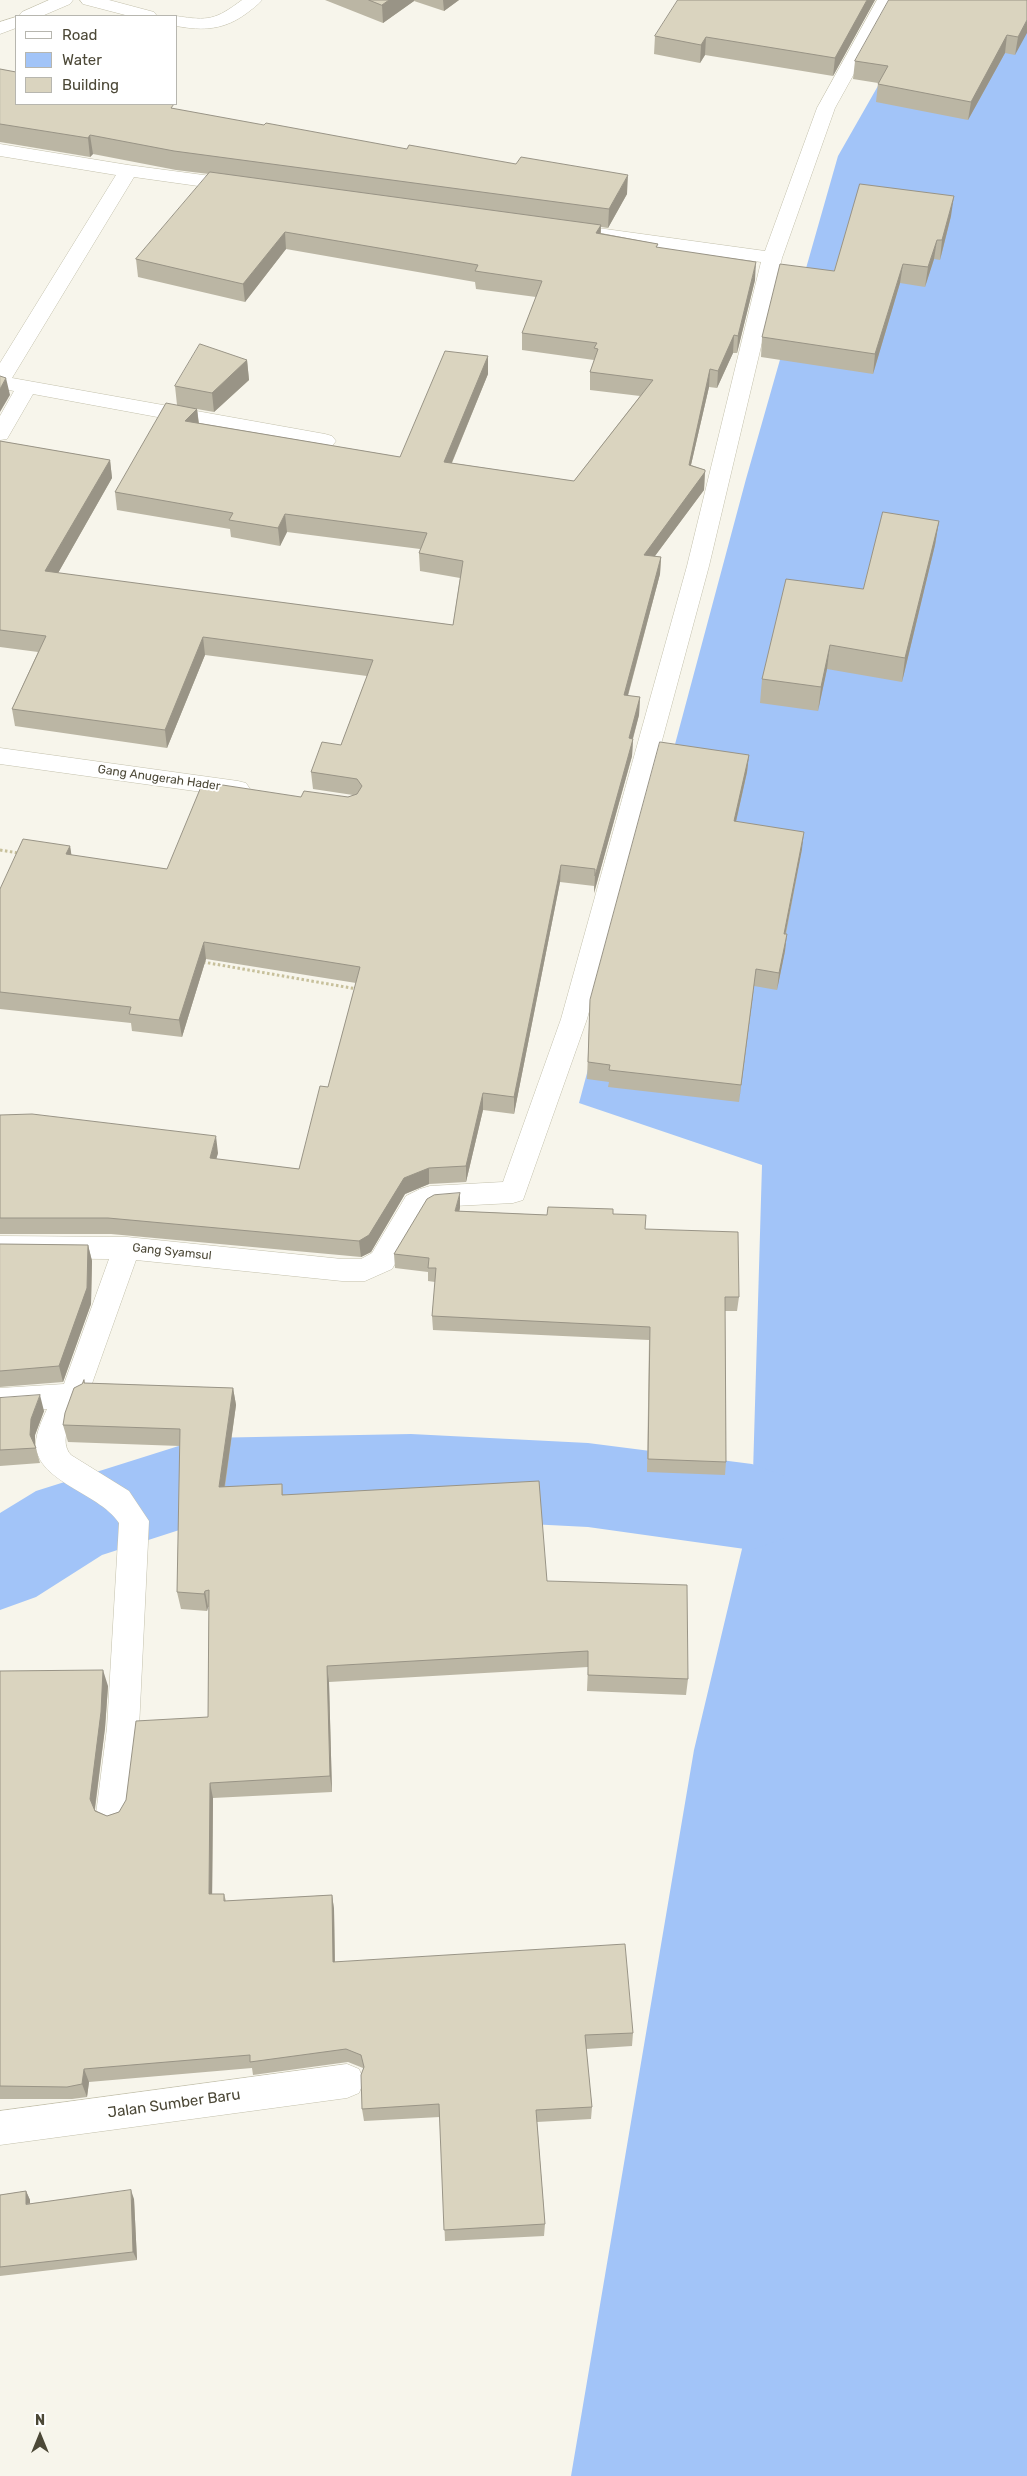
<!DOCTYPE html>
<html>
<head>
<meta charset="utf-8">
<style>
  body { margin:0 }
  #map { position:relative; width:1027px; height:2476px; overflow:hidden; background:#f7f5eb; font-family:Rubik,sans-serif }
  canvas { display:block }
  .legend { position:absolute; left:15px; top:15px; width:162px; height:90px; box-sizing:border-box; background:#fff; border:1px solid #b7b6af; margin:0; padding:6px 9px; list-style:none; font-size:15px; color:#4c4837 }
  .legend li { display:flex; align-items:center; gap:10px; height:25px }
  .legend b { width:25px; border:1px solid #b7b6af }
  .north { position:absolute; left:15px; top:2411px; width:50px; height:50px; -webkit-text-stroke:4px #fff; paint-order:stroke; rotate:0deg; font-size:14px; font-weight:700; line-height:20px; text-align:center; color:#4c4837 }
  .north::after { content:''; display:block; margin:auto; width:18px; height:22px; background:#4c4837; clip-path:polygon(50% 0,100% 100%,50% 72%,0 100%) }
</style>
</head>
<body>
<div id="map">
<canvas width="1027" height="2476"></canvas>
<ul class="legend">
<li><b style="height:6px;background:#fff"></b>Road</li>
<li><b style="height:14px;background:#a2c4f8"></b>Water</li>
<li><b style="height:14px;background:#dad4bf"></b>Building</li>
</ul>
<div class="north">N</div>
</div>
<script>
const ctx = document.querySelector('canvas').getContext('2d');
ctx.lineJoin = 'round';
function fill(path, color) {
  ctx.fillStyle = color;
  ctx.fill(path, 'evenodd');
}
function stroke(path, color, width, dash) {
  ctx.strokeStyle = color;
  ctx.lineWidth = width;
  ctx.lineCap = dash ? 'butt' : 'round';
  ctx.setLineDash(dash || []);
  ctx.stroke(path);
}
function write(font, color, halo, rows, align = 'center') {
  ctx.font = font + ' Rubik,sans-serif';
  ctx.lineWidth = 4;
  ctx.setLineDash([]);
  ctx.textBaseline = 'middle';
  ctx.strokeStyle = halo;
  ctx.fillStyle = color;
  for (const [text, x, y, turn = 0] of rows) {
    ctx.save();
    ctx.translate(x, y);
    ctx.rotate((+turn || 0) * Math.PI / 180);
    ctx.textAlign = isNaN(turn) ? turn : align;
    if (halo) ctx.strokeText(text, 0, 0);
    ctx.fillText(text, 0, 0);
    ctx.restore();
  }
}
fill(new Path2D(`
  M927,0H1027V2476H571L694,1750L752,1507L762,1165L579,1103L746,479L838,156Z`), '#a2c4f8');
fill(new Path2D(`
  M411,1434L588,1443L752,1464L787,1477L802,1507L787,1537L752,1550L588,1527L411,1518L204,1522L102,1555L36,1597L0,1610V1513L36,1491L204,1438Z`), '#a2c4f8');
const minor = new Path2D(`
  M49,0H73L70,4L42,16H19L22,12Z
  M80,0H109L154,12L157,16H129L83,4Z
  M242,0H262C258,5 252,9 247,13C224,30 204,31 176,26V16H174H176C209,21 215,20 242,0Z
  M877,0H895L835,108L782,258L709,566L587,1019L523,1200L513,1203L434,1207L426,1212L392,1269L365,1281H342L136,1260L89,1392L85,1400L77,1404C72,1419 58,1441 71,1455L129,1491L149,1521L139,1728L128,1814L123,1825L112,1829L101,1825L96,1814L107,1728L119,1523C99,1491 26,1480 37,1435C39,1426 43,1418 47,1409L0,1412V1388L64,1384L109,1259L0,1258V1236L127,1237L342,1259H361L372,1253L406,1196L420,1189L430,1186L503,1182L561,1019L687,566L761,262L598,240L591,238L588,234L591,230L598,228L765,251L817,108Z
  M16,17V28L0,34V22Z
  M0,144L128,165L241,180L248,182L251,186L248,190L241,192L134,177L12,378L325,434L332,436L336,441L332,446L325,448L33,394L7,439L0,440V416L14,391L0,388V363L116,175L0,156Z
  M0,748L238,781L246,783L250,789L246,795L238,797L0,764Z
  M347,2064L359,2069L364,2081L359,2093L347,2098L0,2145V2111Z`);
stroke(minor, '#c3c0ac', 1);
stroke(new Path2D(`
  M0,850L18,853
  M203,962L357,989`), '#c7c09b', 3, [2.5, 2.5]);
fill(minor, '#fff');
fill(new Path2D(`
  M325,0H459L444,11L414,1L383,23Z
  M875,0L833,76L705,55L700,63L654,54L655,36Z
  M1027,0L1015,55L1005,53L968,120L876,102L878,83L853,79L855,61Z
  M0,69L175,109L627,194L608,228L601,227V233L658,244L657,247L755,280L737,353H733L717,388L709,387L691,465L705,470L704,490L655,556L661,557L660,574L628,696L640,697L639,715L633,739L632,756L594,893V886L560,882L514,1114L483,1110L466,1182L429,1184L405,1194L371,1252L361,1257L111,1234H0V1115L218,1153L216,1159L299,1169L328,1087L356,983L206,959L182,1037L132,1031L131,1023L0,1009V889L70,846L71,855L167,869L301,797H348L353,795L313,789L311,772L341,745L367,676L205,655L167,748L15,726L12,709L38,652L0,647V441L110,460L112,478L58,573L453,625L460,578L420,571L419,553L420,549L287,532L280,546L231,537L230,529L117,510L115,492L177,405L175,386L247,360L249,380L214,412L197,409L199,423L400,457L488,356V374L452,463L574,481L640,396L590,390V372L594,360L522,350V333L536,297L476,289L475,282L286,249L245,302L138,277L136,259L209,174L176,170L93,154L90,157L0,142Z
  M951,216L940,260L934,259L925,287L900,283L873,374L761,357L762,337L834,271Z
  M939,521L935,545L902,682L827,669L818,711L760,703L762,679Z
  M749,755L747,772L736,822L802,849L786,934L785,951L777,990L754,986L739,1102L608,1087L609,1082L587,1079L590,1000Z
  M460,1208L459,1211L547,1215L613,1214L645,1229L739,1297L737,1311H725L726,1462L725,1475L647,1472L649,1340L433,1330L432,1316L435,1282L428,1281V1272L395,1268L394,1254Z
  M0,1244L88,1245L92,1261L91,1304L63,1382L0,1387Z
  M84,1380L85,1383L233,1388L236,1405L225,1487L282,1484L283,1494L547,1581L688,1679L686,1695L587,1691L588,1667L329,1682L332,1792L213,1798L212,1894H224L226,1901L332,1895L334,1909L335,1962L633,2033L632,2046L586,2049L592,2107L591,2119L537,2122L545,2224L544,2236L445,2241L440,2117L364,2121L362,2109L363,2068L348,2062L253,2075L252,2068L89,2082L87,2097L72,2099H0V1671L108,1686L105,1728L95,1810L107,1816L119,1812L208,1717L209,1607H208L207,1611L181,1609L177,1592L180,1446L68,1442L63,1425Z
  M0,1398L44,1411L35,1435V1445L40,1463L0,1466Z
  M26,2191L30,2200V2204L134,2199L137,2260L0,2276V2195Z`), '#bbb6a4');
fill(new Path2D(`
  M389,0H414V1L383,23L382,5Z
  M443,0H459L444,11Z
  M867,0H875L833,76L835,58Z
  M1027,20V33L1015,55L1018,37Z
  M1007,35L1005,53L968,120L971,102Z
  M706,37L705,55L700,63L701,45Z
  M90,135L93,154L90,157L88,138Z
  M628,175L627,194L608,228L609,209Z
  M954,196L951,216L940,260L942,240Z
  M601,225L600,242L596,233Z
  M285,232L286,249L245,302L243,284Z
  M937,240L934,259L925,287L928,267Z
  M756,262L755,280L737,353L738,336Z
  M903,264L900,283L873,374L875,354Z
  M734,335L733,353L717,388L718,371Z
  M488,356V374L445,479L444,462Z
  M247,360L249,380L214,412L212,393Z
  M710,369L709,387L687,482L689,465Z
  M6,378L10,395L0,412V389Z
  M197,409L199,427L185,421Z
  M110,460L112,478L49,589L45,571Z
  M705,470L704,490L643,572L644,555Z
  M285,514L287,532L280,546L278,528Z
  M939,521L935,545L902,682L905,658Z
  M661,557L660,574L623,713L624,695Z
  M203,637L205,655L167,748L165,730Z
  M830,645L827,669L818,711L821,687Z
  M640,697L639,715L628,756L629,738Z
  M633,739L632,756L594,893L595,876Z
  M749,755L747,772L732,839L734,821Z
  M804,832L802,849L782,951L784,934Z
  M70,846L73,864L66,854Z
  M561,865L560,882L514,1114V1097Z
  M787,934L785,951L777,990L779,973Z
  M204,942L206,959L182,1037L179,1020Z
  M756,969L754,986L739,1102L741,1085Z
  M483,1093V1110L466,1182V1166Z
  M216,1136L218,1153L212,1174L210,1158Z
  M429,1168V1184L405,1194L371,1252L361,1257L359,1241L404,1178Z
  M460,1193V1208L456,1225L455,1211Z
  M88,1245L92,1261L91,1304L63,1382L59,1366Z
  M233,1388L236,1405L222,1504L219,1487Z
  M40,1395L44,1411L35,1435V1448L30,1435L31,1419Z
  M205,1591L208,1607L207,1611L204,1594Z
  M327,1666L329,1682L332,1792L330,1776Z
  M103,1670L108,1686L105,1728L94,1814L90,1799Z
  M210,1783L213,1798L212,1909L209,1894Z
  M332,1895L334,1909L335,1976L333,1962Z
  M84,2069L89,2082L87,2097L82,2084Z
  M131,2190L134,2199L137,2260L133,2252Z
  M26,2191L30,2200V2213L26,2204Z`), '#999486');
const building = new Path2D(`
  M369,0H389L382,5Z
  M678,0H867L835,58L706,37L701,45L655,36Z
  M889,0H1027V20L1018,37L1007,35L971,102L878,84L888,66L855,61Z
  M0,69L16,72V104H174L171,108L264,125L266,123L407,149L409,145L516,164L521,157L628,175L609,209L174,151L90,135L88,138L0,124Z
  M210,172L601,225L596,233L658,244L656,247L756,262L738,336L734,335L718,371L710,369L689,465L705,470V472L644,555L661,557L624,695L640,697L629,738L633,739L595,876V869L561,865L514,1097L483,1093L466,1166L429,1168L404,1178L369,1235L359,1241L108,1218H0V1115L32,1114L216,1136L210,1158L299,1169L320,1086L328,1087L360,967L204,942L179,1020L129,1014L131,1007L0,992V889L23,839L70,846L66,854L167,869L203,782L301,797L304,791L348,797L357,794L362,786L357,779L311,772L322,742L341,745L373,660L203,637L165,730L12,709L46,636L0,630V441L110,460L45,571L453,625L463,561L419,553L427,533L285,514L278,528L229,520L233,513L115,492L166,403L197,409L185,421L400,457L445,351L488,356L444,462L574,481L653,380L590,372L598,349L594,348L597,343L522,333L542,281L475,271L478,265L285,232L243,284L136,259Z
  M860,184L954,196L942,240H937L928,267L903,264L875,354L762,337L780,264L834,271Z
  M200,344L247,360L212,393L175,386Z
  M0,376L6,378L0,389Z
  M883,512L939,521L905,658L830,645L821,687L762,679L786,579L863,589Z
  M660,742L749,755L734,821L804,832L784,934H787L779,973L756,969L741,1085L609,1070L610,1065L588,1062L590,1000Z
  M460,1193L455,1211L547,1215L548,1207L613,1209V1214L646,1215L645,1229L738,1232L739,1297H725L726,1462L648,1459L650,1327L432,1316L436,1268H428L429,1258L394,1254L427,1199L434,1195Z
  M0,1244L88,1245L87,1288L59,1366L0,1371Z
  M84,1380V1383L233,1388L219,1487L282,1484V1495L539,1481L547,1581L687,1585L688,1679L588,1675V1651L327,1666L330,1776L210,1783L209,1894H224V1901L332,1895L333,1962L625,1944L633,2033L585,2035L592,2107L536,2110L545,2224L444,2230L439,2104L362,2109L361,2075L364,2067L361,2055L346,2049L250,2062V2055L84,2069L82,2084L67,2087L0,2086V1671L103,1670L101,1712L90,1799L95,1811L107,1816L119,1812L126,1800L136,1721L208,1717L209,1590L205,1591L204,1594L177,1592L180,1429L63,1425L65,1413L74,1388L82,1384Z
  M40,1395L31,1419L30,1435L36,1448L0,1450V1398Z
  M131,2190L133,2252L0,2267V2195L26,2191V2204Z`);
fill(building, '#dad4bf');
stroke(building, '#999486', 1);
write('12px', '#4c4837', '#fff', [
  ["Gang Anugerah Hader",159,778,8],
  ["Gang Syamsul",172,1252,6]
]);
write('15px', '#4c4837', '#fff', [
  ["Jalan Sumber Baru",174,2104,-8]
]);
</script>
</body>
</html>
